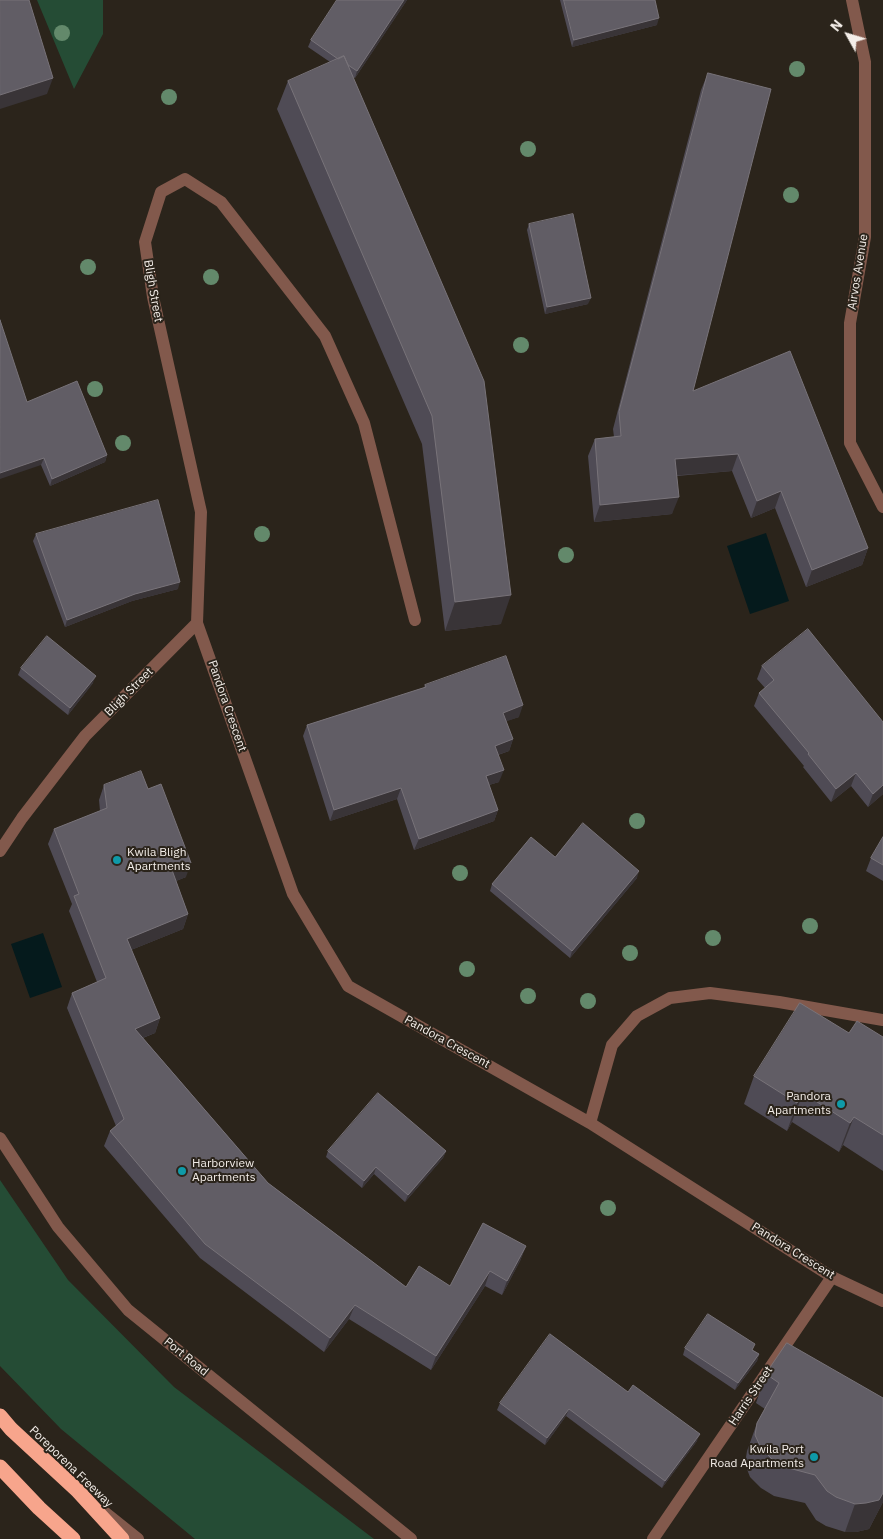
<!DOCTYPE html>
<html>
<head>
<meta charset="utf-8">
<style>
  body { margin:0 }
  #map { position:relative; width:883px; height:1539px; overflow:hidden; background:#2b241b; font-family:"IBM Plex Sans",sans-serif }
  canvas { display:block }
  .north { position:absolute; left:823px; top:10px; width:50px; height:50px; -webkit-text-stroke:4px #2b241b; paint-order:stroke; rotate:309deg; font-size:14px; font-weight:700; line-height:20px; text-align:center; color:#f3ede8 }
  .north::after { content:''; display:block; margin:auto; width:18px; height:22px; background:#f3ede8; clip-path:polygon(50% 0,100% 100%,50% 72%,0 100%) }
</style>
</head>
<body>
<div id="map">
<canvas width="883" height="1539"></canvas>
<div class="north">N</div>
</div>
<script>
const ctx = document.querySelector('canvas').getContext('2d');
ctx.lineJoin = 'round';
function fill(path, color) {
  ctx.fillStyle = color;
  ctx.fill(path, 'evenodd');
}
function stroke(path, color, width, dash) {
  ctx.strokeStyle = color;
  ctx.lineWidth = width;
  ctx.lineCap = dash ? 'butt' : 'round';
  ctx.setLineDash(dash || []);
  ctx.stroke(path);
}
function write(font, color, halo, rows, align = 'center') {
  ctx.font = font + ' "IBM Plex Sans",sans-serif';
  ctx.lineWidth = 4;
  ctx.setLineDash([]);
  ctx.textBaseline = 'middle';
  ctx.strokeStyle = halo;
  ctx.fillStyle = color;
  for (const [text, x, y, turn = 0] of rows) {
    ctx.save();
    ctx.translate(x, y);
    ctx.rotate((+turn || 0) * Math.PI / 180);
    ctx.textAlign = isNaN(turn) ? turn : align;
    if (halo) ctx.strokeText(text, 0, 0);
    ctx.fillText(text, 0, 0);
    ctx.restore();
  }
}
fill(new Path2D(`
  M37,0H103V34L74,89Z
  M0,1180L68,1280L174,1387L374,1539H195L61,1429L0,1366Z`), '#254c35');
fill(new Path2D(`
  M766,533L789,601L750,614L727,546Z
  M43,933L62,987L30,998L11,944Z`), '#051a1c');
stroke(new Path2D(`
  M852,0L865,62V237L850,323V443L883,507
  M197,623L293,894L348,986L590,1123L832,1277L883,1301
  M0,851L22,818L85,736L197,623L201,512L153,297L145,242L161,192L185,179L221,202L325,336L364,423L415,620
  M590,1123L612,1045L637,1016L670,998L710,993L779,1002L883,1020
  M0,1138L58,1227L128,1310L411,1539
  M103,1511L138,1539
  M653,1539L832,1277`), '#82594c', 12);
stroke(new Path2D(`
  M0,1416L11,1429L77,1490L122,1539
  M0,1467L39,1508L73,1539`), '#f7a58c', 15);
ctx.fillStyle = '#63896b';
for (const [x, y] of [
  [62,33],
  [797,69],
  [169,97],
  [528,149],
  [791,195],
  [88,267],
  [211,277],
  [521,345],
  [95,389],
  [123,443],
  [262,534],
  [566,555],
  [637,821],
  [460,873],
  [810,926],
  [713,938],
  [630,953],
  [467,969],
  [528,996],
  [588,1001],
  [608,1208]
]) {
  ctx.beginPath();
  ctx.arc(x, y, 8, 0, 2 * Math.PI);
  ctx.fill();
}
fill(new Path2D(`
  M337,0H407L355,78L353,77L501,624L445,631L422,444L277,109L288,81L330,62L308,47L311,40Z
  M560,0H655L657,25L572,47Z
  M708,73L693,391L868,548L862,565L806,587L775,508L751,518L732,471L677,476L672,514L594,522L588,456L595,439L614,437L613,429L701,90Z
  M529,224L588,304L545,314L527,230Z
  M27,402L107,455L105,462L50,486L41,465Z
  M36,534L178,589L132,601L65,627L33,541Z
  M762,666L883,794L868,807L851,786L831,802L803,767L804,766L754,706L759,693L765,688L757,679Z
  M21,668L93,683L68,715L18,675Z
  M425,685L519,717L506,721L513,739L509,751L498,755L499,782L489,785L498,810L494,821L414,850L397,799L330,821L303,736L307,725L424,688Z
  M104,785L148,789L186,877L176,881L188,914L183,929L131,950L160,1018L155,1033L143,1038L268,1183L406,1287L450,1286L526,1246L520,1261L502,1295L485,1286L431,1370L349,1319L324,1352L200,1258L104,1146L110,1131L116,1126L67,1008L72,993L97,982L69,911L72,904L48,844L54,829L100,811L99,800Z
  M883,837V881L866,871L871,858Z
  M555,857L637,878L570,958L490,891L492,884Z
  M849,1033L883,1037V1171L843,1145L839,1152L792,1122L787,1131L744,1104L754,1076Z
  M328,1151H446L443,1158L405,1202L374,1174L362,1188L326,1157Z
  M685,1348L753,1350L759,1354L757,1361L735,1390L683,1355Z
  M766,1374L883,1398V1502L869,1529L856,1532H845L826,1526L816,1520L805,1503L774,1496L761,1488L750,1477L745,1464L747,1451L757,1423L765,1409L756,1403Z
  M628,1392L697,1441L662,1488L566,1416L545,1445L497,1410L500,1403Z`), '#4f4b55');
fill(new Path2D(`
  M404,0H407L355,78L357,71Z
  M659,18L657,25L572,47L574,40Z
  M53,78L47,94L0,109V95Z
  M591,298L588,304L545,314L547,307Z
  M738,454L732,471L669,476L675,459Z
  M107,455L105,462L50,486L52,479Z
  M44,458L41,465L0,479V473Z
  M781,491L775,508L751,518L757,501Z
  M679,497L672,514L594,522L600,505Z
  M868,548L862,565L806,587L812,570Z
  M180,582L178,589L132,601L65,627L67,620L135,594Z
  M511,595L501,624L445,631L455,602Z
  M96,676L93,683L68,715L70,708Z
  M523,705L519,717L499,724L503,713Z
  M513,739L509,751L491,757L495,746Z
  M504,770L499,782L482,787L486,776Z
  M856,773L851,786L831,802L836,789Z
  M883,785V794L868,807L873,794Z
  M401,788L397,799L330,821L334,810Z
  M498,810L494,821L414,850L419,839Z
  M191,863L186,877L166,885L172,870Z
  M639,871L637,878L570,958L572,951Z
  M188,914L183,929L121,954L127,939Z
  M160,1018L155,1033L129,1043L135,1029Z
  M803,1093L792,1122L787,1131L797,1103Z
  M854,1117L843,1145L839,1152L850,1123Z
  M446,1151L443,1158L405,1202L408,1195Z
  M376,1167L374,1174L362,1188L364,1181Z
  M526,1246L520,1261L502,1295L507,1281Z
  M490,1271L485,1286L431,1370L436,1356Z
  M355,1305L349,1319L324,1352L330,1338Z
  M759,1354L757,1361L735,1390L738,1383Z
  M569,1409L566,1416L545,1445L547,1438Z
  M700,1434L697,1441L662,1488L665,1481Z
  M883,1493V1502L869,1529L856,1532H845L855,1504Z`), '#393437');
const building = new Path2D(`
  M0,0H29L53,78L0,95Z
  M337,0H404L357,71L348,65L344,56L338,59L311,40Z
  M564,0H655L659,18L574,40Z
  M344,56L484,381L511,595L455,602L432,416L288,81Z
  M708,73L771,89L693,391L790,351L868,548L812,570L781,491L757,501L738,454L675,459L679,497L600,505L595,439L621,436L619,412Z
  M573,214L591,298L547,307L529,224Z
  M0,320L27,402L77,381L107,455L52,479L44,458L0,473Z
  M158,500L180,582L135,594L67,620L36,534Z
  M808,629L883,722V785L873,794L856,773L836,789L808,754L809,753L759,693L774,680L762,666Z
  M47,636L96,676L70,708L21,668Z
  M506,656L523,705L503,713L513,739L495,746L504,770L486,776L498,810L419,839L401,788L334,810L307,725L426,687L425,685Z
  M141,771L148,789L161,784L191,863L172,870L188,914L127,939L160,1018L135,1029L268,1183L406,1287L419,1266L450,1286L483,1223L526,1246L507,1281L490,1271L436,1356L355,1305L330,1338L205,1244L110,1131L124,1119L72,993L106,978L74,896L79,894L54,829L107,808L104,785Z
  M583,823L639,871L572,951L492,884L531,837L555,857Z
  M883,837V865L871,858Z
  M800,1003L849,1033L857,1021L883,1037V1135L854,1117L850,1123L803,1093L797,1103L754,1076Z
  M378,1093L446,1151L408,1195L376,1167L364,1181L328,1151Z
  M708,1314L755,1344L752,1350L759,1354L738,1383L685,1348Z
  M550,1334L628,1392L633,1385L700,1434L665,1481L569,1409L547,1438L500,1403Z
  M787,1343L883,1398V1493L879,1500L866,1503L855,1504L836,1497L827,1491L815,1475L785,1467L772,1459L761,1448L755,1435L757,1423L779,1383L766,1374Z`);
fill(building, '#615d65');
stroke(building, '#787379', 1);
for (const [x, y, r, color] of [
  [117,860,5,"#0f9aa8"],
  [841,1104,5,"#0f9aa8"],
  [182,1171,5,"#0f9aa8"],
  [814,1457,5,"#0f9aa8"]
]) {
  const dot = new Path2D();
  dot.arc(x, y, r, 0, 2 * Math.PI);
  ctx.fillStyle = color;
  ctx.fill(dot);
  stroke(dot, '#2b241b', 2);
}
write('12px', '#f3ede8', '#2b241b', [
  ["Airvos Avenue",858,272,-81],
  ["Bligh Street",153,291,80],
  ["Bligh Street",129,692,-45],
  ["Pandora Crescent",227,706,71],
  ["Pandora Crescent",447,1042,29],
  ["Pandora Crescent",793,1251,32],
  ["Port Road",186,1357,39],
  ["Harris Street",751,1396,-56],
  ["Poreporena Freeway",71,1467,44]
]);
write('12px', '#f3ede8', '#2b241b', [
  ["Kwila Bligh",127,853],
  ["Apartments",127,867],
  ["Pandora",831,1097,"right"],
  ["Apartments",831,1111,"right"],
  ["Harborview",192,1164],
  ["Apartments",192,1178],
  ["Kwila Port",804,1450,"right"],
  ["Road Apartments",804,1464,"right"]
], 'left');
</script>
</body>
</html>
